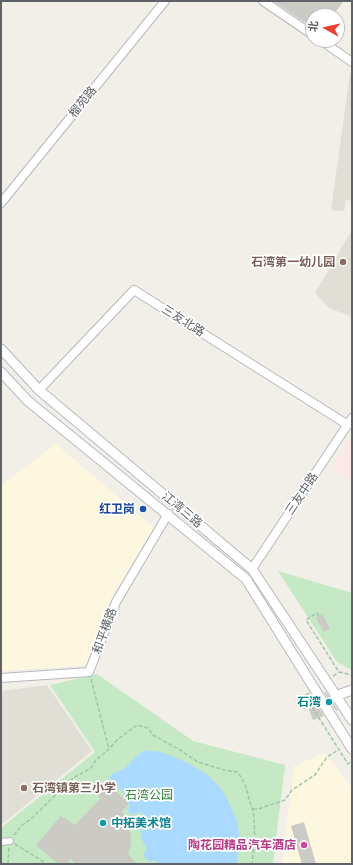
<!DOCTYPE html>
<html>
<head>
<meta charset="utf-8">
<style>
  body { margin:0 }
  #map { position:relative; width:353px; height:865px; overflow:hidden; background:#f1efe8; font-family:Figtree,"Noto Sans SC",sans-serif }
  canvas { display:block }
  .frame { position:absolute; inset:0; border:2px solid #5f6368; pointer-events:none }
  .north { position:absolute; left:305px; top:8px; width:40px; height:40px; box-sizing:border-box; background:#fff; border:1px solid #bfc1c3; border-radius:50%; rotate:278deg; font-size:11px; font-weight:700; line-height:16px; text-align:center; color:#5f6368 }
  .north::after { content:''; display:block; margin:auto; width:14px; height:18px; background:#ea4335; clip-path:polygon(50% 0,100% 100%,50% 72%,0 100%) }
</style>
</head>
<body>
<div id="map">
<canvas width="353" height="865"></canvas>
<div class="frame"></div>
<div class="north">北</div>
</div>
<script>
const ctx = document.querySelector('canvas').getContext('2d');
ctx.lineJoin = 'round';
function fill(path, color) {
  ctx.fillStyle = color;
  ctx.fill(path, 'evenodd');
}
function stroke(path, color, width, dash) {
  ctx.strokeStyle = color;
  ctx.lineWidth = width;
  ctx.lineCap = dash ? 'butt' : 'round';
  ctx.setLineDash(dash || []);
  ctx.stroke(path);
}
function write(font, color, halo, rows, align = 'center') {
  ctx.font = font + ' Figtree,"Noto Sans SC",sans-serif';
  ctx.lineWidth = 3.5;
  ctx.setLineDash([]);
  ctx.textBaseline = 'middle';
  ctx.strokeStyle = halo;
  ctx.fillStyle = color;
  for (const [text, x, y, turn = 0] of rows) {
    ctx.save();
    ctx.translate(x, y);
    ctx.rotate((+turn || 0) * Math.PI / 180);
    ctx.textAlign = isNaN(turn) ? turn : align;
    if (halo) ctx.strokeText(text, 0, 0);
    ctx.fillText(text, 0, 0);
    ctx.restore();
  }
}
fill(new Path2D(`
  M56,444L154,528L114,592L86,665L1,671V484H3Z
  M325,753L352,789V864H282L294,766Z`), '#fef7e0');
fill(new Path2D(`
  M350,73L352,74V201L346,200L344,211L331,210Z
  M352,230V317L329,308L315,293Z
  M47,685L92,751L1,825V691Z`), '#e1ded6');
fill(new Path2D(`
  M352,436V485L332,467Z`), '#fce8e6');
fill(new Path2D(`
  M278,571L352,593V670L337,662Z
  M97,674L193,741L285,765L273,864H1V828L95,752L50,685Z`), '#c5e8c5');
fill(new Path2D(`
  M145,751C158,750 170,755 181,760C208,772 223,785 233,812C236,819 239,826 239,833C240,843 238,854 237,864H158L155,860L150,862L143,856L147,848L142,840L139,821L143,815L140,812L133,815L130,814L127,809L130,806L128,802L130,799L111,780L110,777L112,774L124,769L140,753Z`), '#aadaff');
fill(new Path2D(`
  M273,1H344L332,16H313V28Z
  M322,614L330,628L324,632L316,618Z
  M324,692H326L338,710L336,711Z
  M312,697L324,716L313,720L305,700Z
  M110,785L129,804L122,811L128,821L130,832L131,844L128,854L137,864H76L71,859L68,864H59L36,845L61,816L75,825L100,799L98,795Z
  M304,822L316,864H302L291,826Z`), '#cccac5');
const minor = new Path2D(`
  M1,842L10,841`);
const tertiary = new Path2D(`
  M263,1L313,35
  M320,40L352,62
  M1,203L165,1
  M39,390L134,290L348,425
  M252,569L352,418
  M1,678L89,672L116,602L168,514`);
const secondary = new Path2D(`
  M1,349L39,390L252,569L352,720
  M1,372L28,401L246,579L352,749
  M335,696L352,690`);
stroke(minor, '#b5b8bc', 8);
stroke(tertiary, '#b5b8bc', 10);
stroke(secondary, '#b6babf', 11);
stroke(new Path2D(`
  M319,616L317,613L306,620L339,672L352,675
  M333,676L339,672
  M91,679L109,749
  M309,693L305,696L348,764L352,761
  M253,809H258L285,800L292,790L315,775L327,757L338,750
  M14,835L21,826L31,819L73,778L91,768L96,760L109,749L118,739L137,725L148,728L153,735L180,750L198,762L224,770L237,772C244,780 247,789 249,799C250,803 252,807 253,811C256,829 254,846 252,864
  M15,844L47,864
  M8,864L9,847`), '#9cc7a9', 1.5, [4, 2]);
stroke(minor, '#fff', 6);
stroke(tertiary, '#fff', 8);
stroke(secondary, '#fff', 9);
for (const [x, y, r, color] of [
  [343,262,4,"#8d6e63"],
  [143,509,4,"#1a4fb4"],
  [329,702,4,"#0f9aa8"],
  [24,788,4,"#8d6e63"],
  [103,823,4,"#0f9aa8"],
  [304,845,4,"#d1479c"]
]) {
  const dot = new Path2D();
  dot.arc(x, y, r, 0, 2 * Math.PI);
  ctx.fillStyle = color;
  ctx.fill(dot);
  stroke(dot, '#fff', 1.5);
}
write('12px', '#5f6368', '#fff', [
  ["榴苑路",83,102,-51],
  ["三友北路",183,321,32],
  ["三友中路",302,494,-56],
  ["江湾三路",182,510,40],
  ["和平横路",105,631,-70]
]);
write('bold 12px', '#785e54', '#fff', [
  ["石湾第一幼儿园",335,262],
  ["石湾镇第三小学",32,788,"left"]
], 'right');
write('bold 12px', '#164399', '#fff', [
  ["红卫岗",135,509]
], 'right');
write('bold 12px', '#0d838f', '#fff', [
  ["石湾",321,702],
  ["中拓美术馆",111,823,"left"]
], 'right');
write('12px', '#348238', '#fff', [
  ["石湾公园",149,795]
]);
write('bold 12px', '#b23c85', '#fff', [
  ["陶花园精品汽车酒店",296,845]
], 'right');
</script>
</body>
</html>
